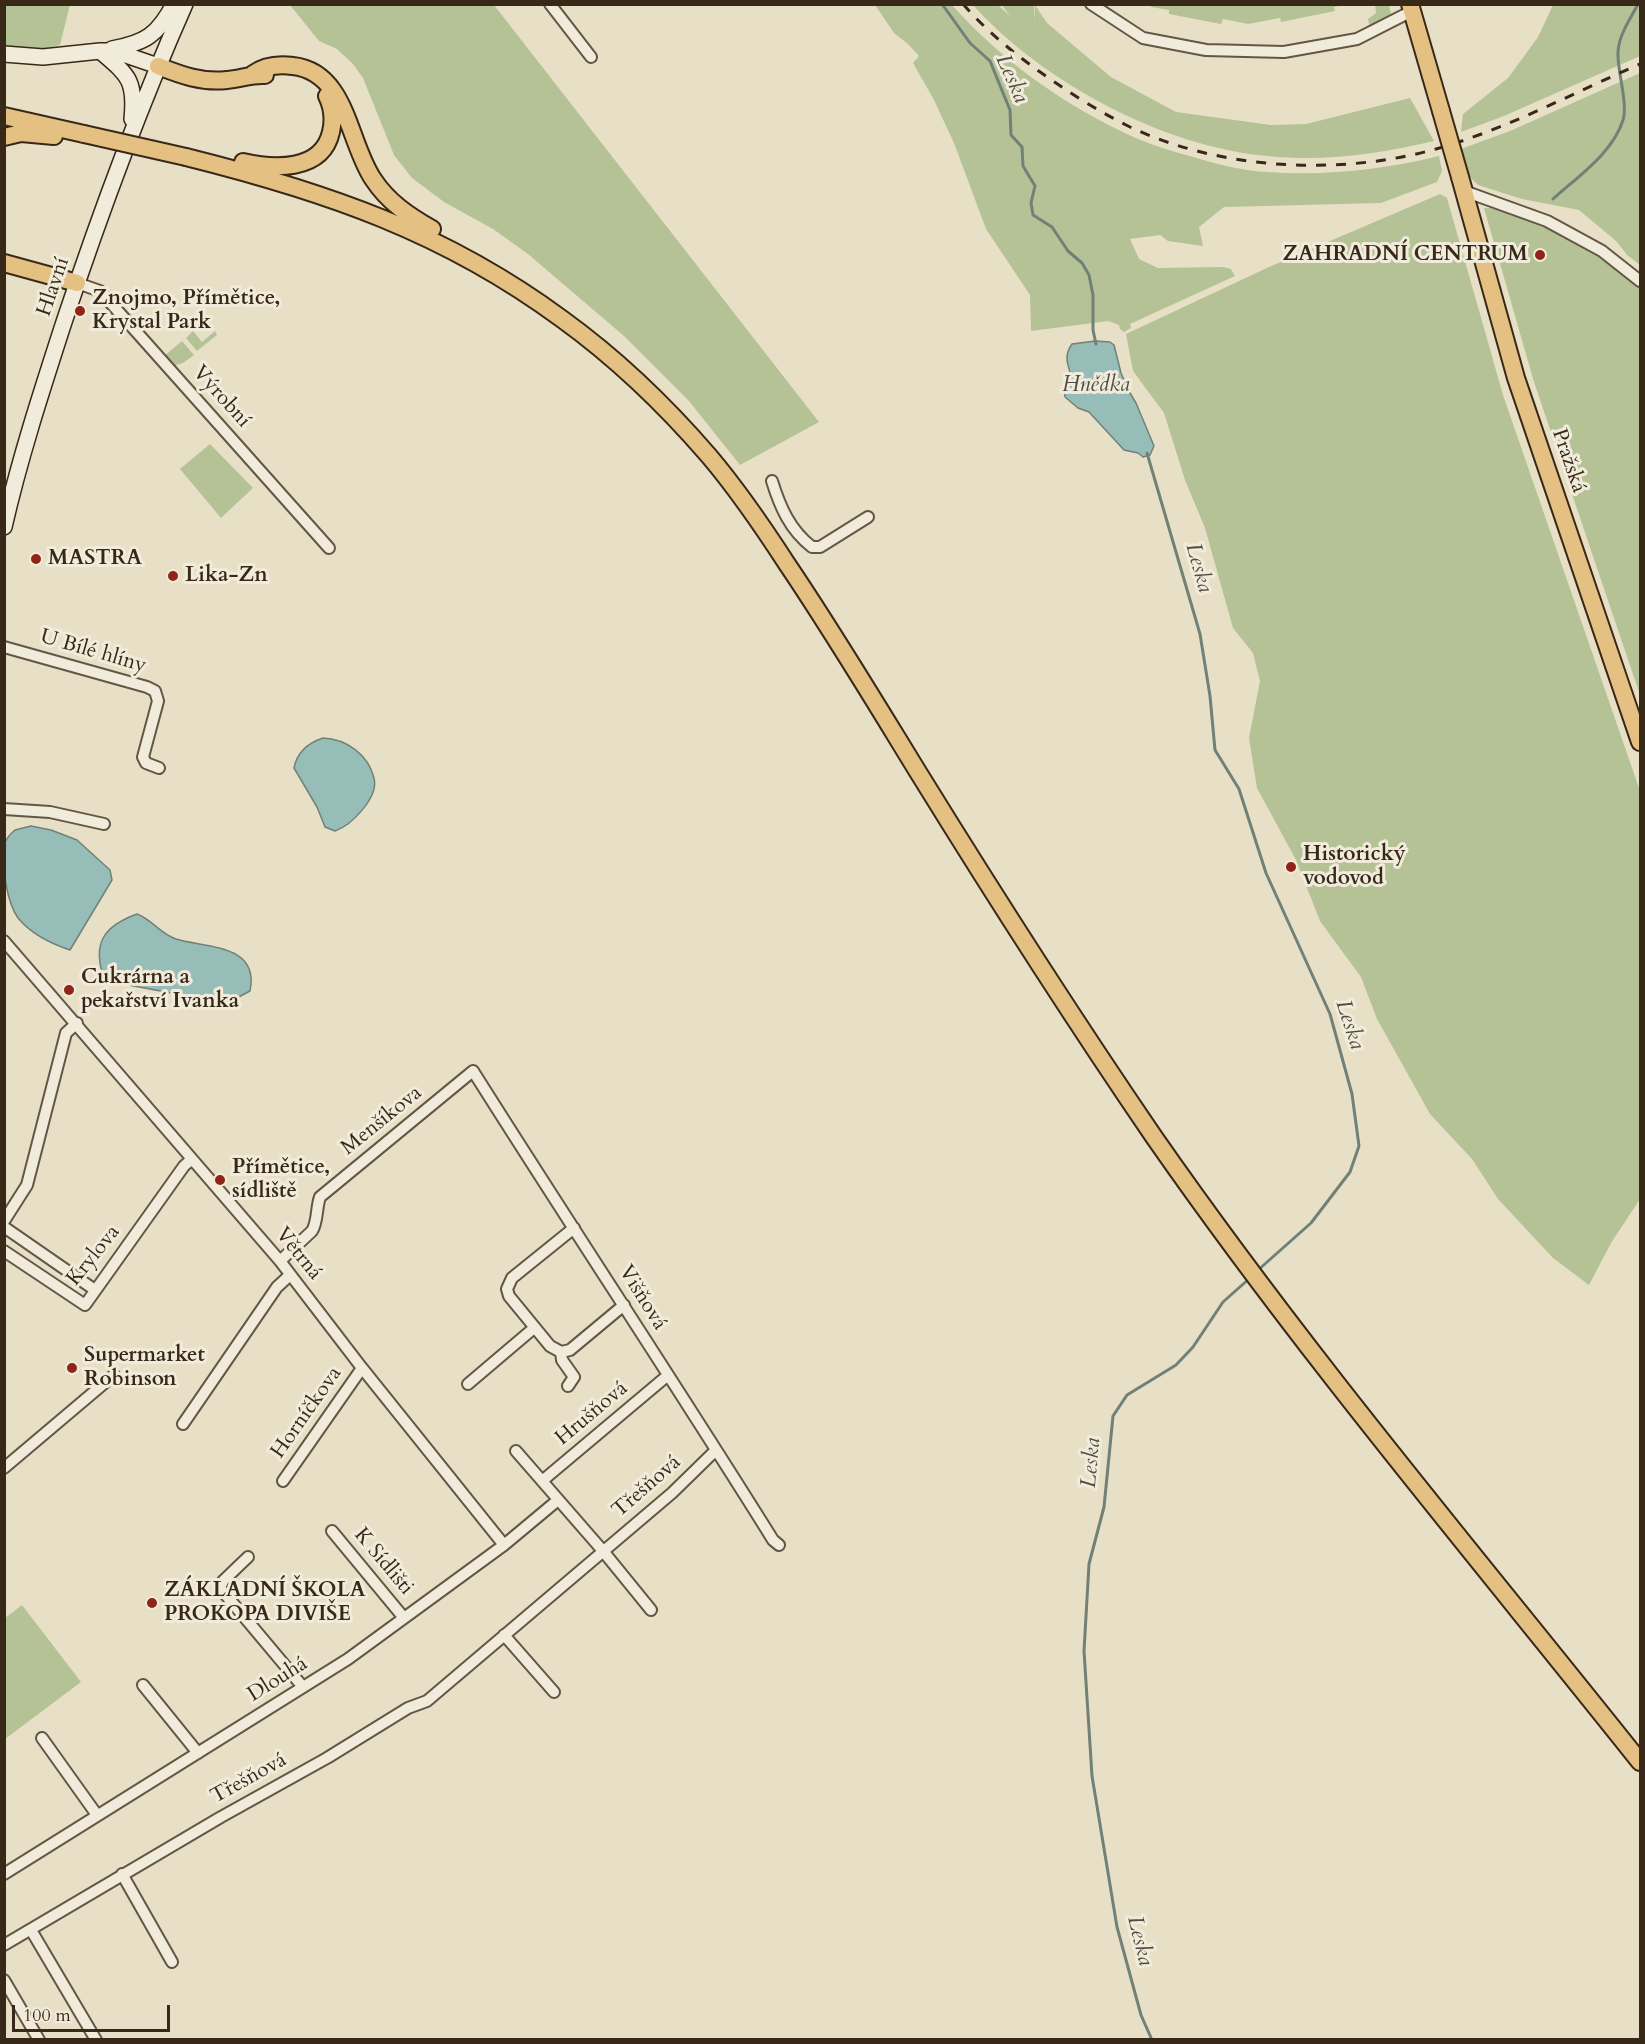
<!DOCTYPE html>
<html>
<head>
<meta charset="utf-8">
<style>
  body { margin:0 }
  #map { position:relative; width:1645px; height:2044px; overflow:hidden; background:#e8e0c6; font-family:Cardo,serif }
  canvas { display:block }
  .frame { position:absolute; inset:0; border:6px solid #382818; pointer-events:none }
  .scale { position:absolute; left:12px; top:2005px; width:158px; height:27px; box-sizing:border-box; border:3px solid #382818; border-top:0; padding-left:8px; font-size:18px; line-height:21px; white-space:nowrap; color:#382818; -webkit-text-stroke:4px #f0ebda; paint-order:stroke }
</style>
</head>
<body>
<div id="map">
<canvas width="1645" height="2044"></canvas>
<div class="frame"></div>
<div class="scale">100 m</div>
</div>
<script>
const ctx = document.querySelector('canvas').getContext('2d');
ctx.lineJoin = 'round';
function fill(path, color) {
  ctx.fillStyle = color;
  ctx.fill(path, 'evenodd');
}
function stroke(path, color, width, dash) {
  ctx.strokeStyle = color;
  ctx.lineWidth = width;
  ctx.lineCap = dash ? 'butt' : 'round';
  ctx.setLineDash(dash || []);
  ctx.stroke(path);
}
function write(font, color, halo, rows, align = 'center') {
  ctx.font = font + ' Cardo,serif';
  ctx.lineWidth = 6;
  ctx.setLineDash([]);
  ctx.textBaseline = 'middle';
  ctx.strokeStyle = halo;
  ctx.fillStyle = color;
  for (const [text, x, y, turn = 0] of rows) {
    ctx.save();
    ctx.translate(x, y);
    ctx.rotate((+turn || 0) * Math.PI / 180);
    ctx.textAlign = isNaN(turn) ? turn : align;
    if (halo) ctx.strokeText(text, 0, 0);
    ctx.fillText(text, 0, 0);
    ctx.restore();
  }
}
fill(new Path2D(`
  M1152,4H1344V5L1334,7L1335,11L1281,22L1280,18L1248,24L1223,19L1221,24L1169,14V10L1151,7Z
  M4,5H70L60,45L43,49L5,46Z
  M290,5H494L819,422L740,465L689,401L624,336L528,254L493,229L444,202L412,178L394,155L363,78L353,64L337,49L319,41Z
  M875,5H952C1000,59 1061,103 1127,134C1150,145 1175,152 1200,159C1221,165 1245,171 1267,172C1325,176 1382,170 1439,156L1442,171L1437,182L1381,203L1224,207L1199,227L1203,246L1168,241L1160,235L1130,239L1139,259L1158,268L1223,267L1231,269L1235,276L1130,324L1131,328L1124,332L1120,329L1119,325L1108,321L1031,331L1030,295L986,229L954,143L934,100L913,63L919,56L908,44L894,33Z
  M973,5H998L1010,16L1002,5H1034L1035,22V5L1047,23L1111,77L1176,112L1271,125L1306,124L1410,98L1434,141C1380,154 1323,162 1267,156C1164,147 1042,82 973,5Z
  M1375,5H1389L1392,18L1370,29L1368,19L1376,13Z
  M1553,5H1640V56L1504,116L1461,132L1463,114L1508,78L1538,37Z
  M1640,73V265L1627,255L1616,241L1579,210L1522,199L1478,185L1466,173L1461,149L1510,131Z
  M1440,194L1447,198L1503,395L1640,791V1199L1611,1243L1589,1285L1553,1258L1498,1199L1472,1159L1430,1114L1377,1019L1361,977L1320,921L1296,860L1257,788L1249,738L1260,681L1253,653L1233,628L1205,528L1185,480L1164,413L1133,371L1126,334L1269,267Z
  M1484,208H1492L1541,225L1603,260L1640,289V695L1534,382Z
  M193,331L202,342L215,331L217,335L197,351L186,338Z
  M182,341L194,355L183,363L172,366L164,356Z
  M210,444L253,488L221,518L180,469Z
  M22,1605L81,1682L5,1739V1618Z`), '#b4c296');
const water = new Path2D(`
  M1095,341L1110,342L1114,345L1121,373L1130,393L1136,403L1154,446L1150,455L1143,457L1138,453L1124,450L1089,412L1078,408L1065,397L1064,384L1071,375C1067,363 1064,355 1072,344Z
  M323,738C346,739 368,754 374,778C379,797 352,825 335,831L325,827L317,807L294,768C297,752 308,743 323,738Z
  M31,826L51,830L77,840L110,870L112,880L70,950C52,944 31,934 18,918C7,903 1,864 4,845C6,839 10,834 15,830Z
  M137,914C153,920 160,934 176,939C206,948 260,944 250,991L233,1000L219,1002L118,983L102,972C93,940 107,925 137,914Z`);
fill(water, '#97bdb8');
stroke(water, '#718178', 1.5);
stroke(new Path2D(`
  M942,4L970,43L990,61L1010,110L1011,135L1022,147L1023,166L1035,186L1031,203L1033,215L1052,227L1068,251L1082,263L1089,275L1093,295V330L1096,344
  M1553,199C1577,177 1613,153 1623,120C1628,106 1618,72 1618,56C1617,37 1630,20 1638,4
  M1147,453L1200,634L1210,696L1215,750L1239,789L1266,873L1330,1014L1352,1094L1359,1146L1350,1172L1311,1223L1257,1271
  M1152,2040L1141,2015L1117,1927L1092,1776L1084,1651L1089,1564L1104,1507L1113,1416L1127,1395L1176,1365L1193,1347L1223,1302L1250,1278`), '#718178', 3);
const street = new Path2D(`
  M550,4L591,57
  M1091,4L1143,38L1206,50L1284,52L1357,39L1412,11
  M1464,191L1547,221L1602,251L1640,281
  M77,283L100,291L329,548
  M772,481C780,507 790,530 812,547H820L868,517
  M4,647L147,687L155,691L158,701L143,757L146,763L159,768
  M4,809L50,812L104,824
  M4,941L280,1261L362,1368L504,1545
  M4,1221L27,1185L66,1033L77,1023
  M4,1227L95,1290
  M574,1228L512,1278L507,1289L509,1296L550,1346L561,1352L570,1350L624,1305
  M4,1251L85,1305L184,1166L192,1159
  M280,1261L312,1231C318,1221 316,1208 320,1197L473,1071C572,1228 675,1383 773,1540L779,1545
  M561,1352L562,1360L574,1377L568,1386
  M468,1384L534,1328
  M183,1424L277,1287L290,1275
  M516,1451L603,1551L651,1610
  M4,1468L114,1375
  M283,1481L362,1368
  M542,1481L667,1376
  M332,1531L404,1618
  M248,1557L223,1581L220,1588L303,1687
  M504,1635L554,1692
  M143,1685L198,1753
  M42,1738L97,1815
  M4,1874L348,1659L504,1545L558,1500
  M122,1874L172,1962
  M31,1930L96,2040
  M4,1945L221,1817L327,1758L408,1708L427,1701L672,1493L715,1451
  M4,1980L39,2040`);
const secondary = new Path2D(`
  M112,49C145,43 158,35 174,4
  M100,51C128,75 136,80 132,119
  M4,54L43,57L100,51H114L158,66
  M4,527C20,457 42,390 64,322C100,214 139,108 185,4`);
const primary = new Path2D(`
  M1410,4L1441,111
  M158,66C181,75 202,83 227,80C240,79 252,74 265,75
  M253,74C264,66 279,64 293,66C347,72 348,142 373,179C388,202 409,216 432,229
  M4,116L84,134
  M4,137L21,133L54,136
  M186,157C326,192 444,232 562,319C616,358 665,405 709,456C737,489 763,527 787,564C833,632 875,702 918,772C994,895 1072,1017 1154,1137C1305,1354 1476,1556 1640,1762
  M243,162C273,169 322,172 331,132C334,119 333,108 327,96
  M1460,177L1516,378L1640,742
  M4,263L77,283`);
stroke(street, '#645644', 14);
stroke(secondary, '#382818', 18);
stroke(primary, '#382818', 20);
stroke(street, '#f0ebda', 10);
stroke(secondary, '#f0ebda', 15);
stroke(primary, '#e4c083', 16);
stroke(new Path2D(`
  M963,4C990,35 1022,60 1056,83C1079,99 1104,114 1130,127C1221,170 1339,176 1436,149C1507,129 1573,93 1640,64`), '#382818', 3, [10, 10]);
const primaryBridge = new Path2D(`
  M1441,111L1460,177
  M84,134L186,157`);
stroke(primaryBridge, '#382818', 20, []);
stroke(primaryBridge, '#e4c083', 16);
for (const [x, y, r, color] of [
  [1540,255,6,"#8f2418"],
  [80,311,6,"#8f2418"],
  [36,559,6,"#8f2418"],
  [173,576,6,"#8f2418"],
  [1291,867,6,"#8f2418"],
  [69,990,6,"#8f2418"],
  [220,1180,6,"#8f2418"],
  [72,1368,6,"#8f2418"],
  [152,1603,6,"#8f2418"]
]) {
  const dot = new Path2D();
  dot.arc(x, y, r, 0, 2 * Math.PI);
  ctx.fillStyle = color;
  ctx.fill(dot);
  stroke(dot, '#f0ebda', 2);
}
write('bold 21px', '#382818', '#f0ebda', [
  ["ZAHRADNÍ CENTRUM",1528,255,"right"],
  ["Znojmo, Přímětice,",92,299],
  ["Krystal Park",92,323],
  ["MASTRA",48,559],
  ["Lika-Zn",185,576],
  ["Historický",1303,855],
  ["vodovod",1303,879],
  ["Cukrárna a",81,978],
  ["pekařství Ivanka",81,1002],
  ["Přímětice,",232,1168],
  ["sídliště",232,1192],
  ["Supermarket",84,1356],
  ["Robinson",84,1380],
  ["ZÁKLADNÍ ŠKOLA",164,1591],
  ["PROKOPA DIVIŠE",164,1615]
], 'left');
write('21px', '#382818', '#f0ebda', [
  ["Hlavní",54,287,-71],
  ["Výrobní",221,397,48],
  ["Pražská",1568,461,71],
  ["U Bílé hlíny",93,652,16],
  ["Menšíkova",382,1121,-39],
  ["Větrná",298,1254,51],
  ["Krylova",94,1256,-51],
  ["Višňová",642,1298,58],
  ["Horníčkova",307,1413,-55],
  ["Hrušňová",592,1414,-40],
  ["Třešňová",647,1487,-41],
  ["K Sídlišti",383,1562,50],
  ["Dlouhá",278,1680,-32],
  ["Třešňová",249,1779,-29]
]);
write('italic 22px', '#504d40', '#f0ebda', [
  ["Leska",1011,79,66],
  ["Hnědka",1096,386],
  ["Leska",1198,568,74],
  ["Leska",1349,1025,72],
  ["Leska",1092,1463,-85],
  ["Leska",1139,1941,76]
]);
</script>
</body>
</html>
